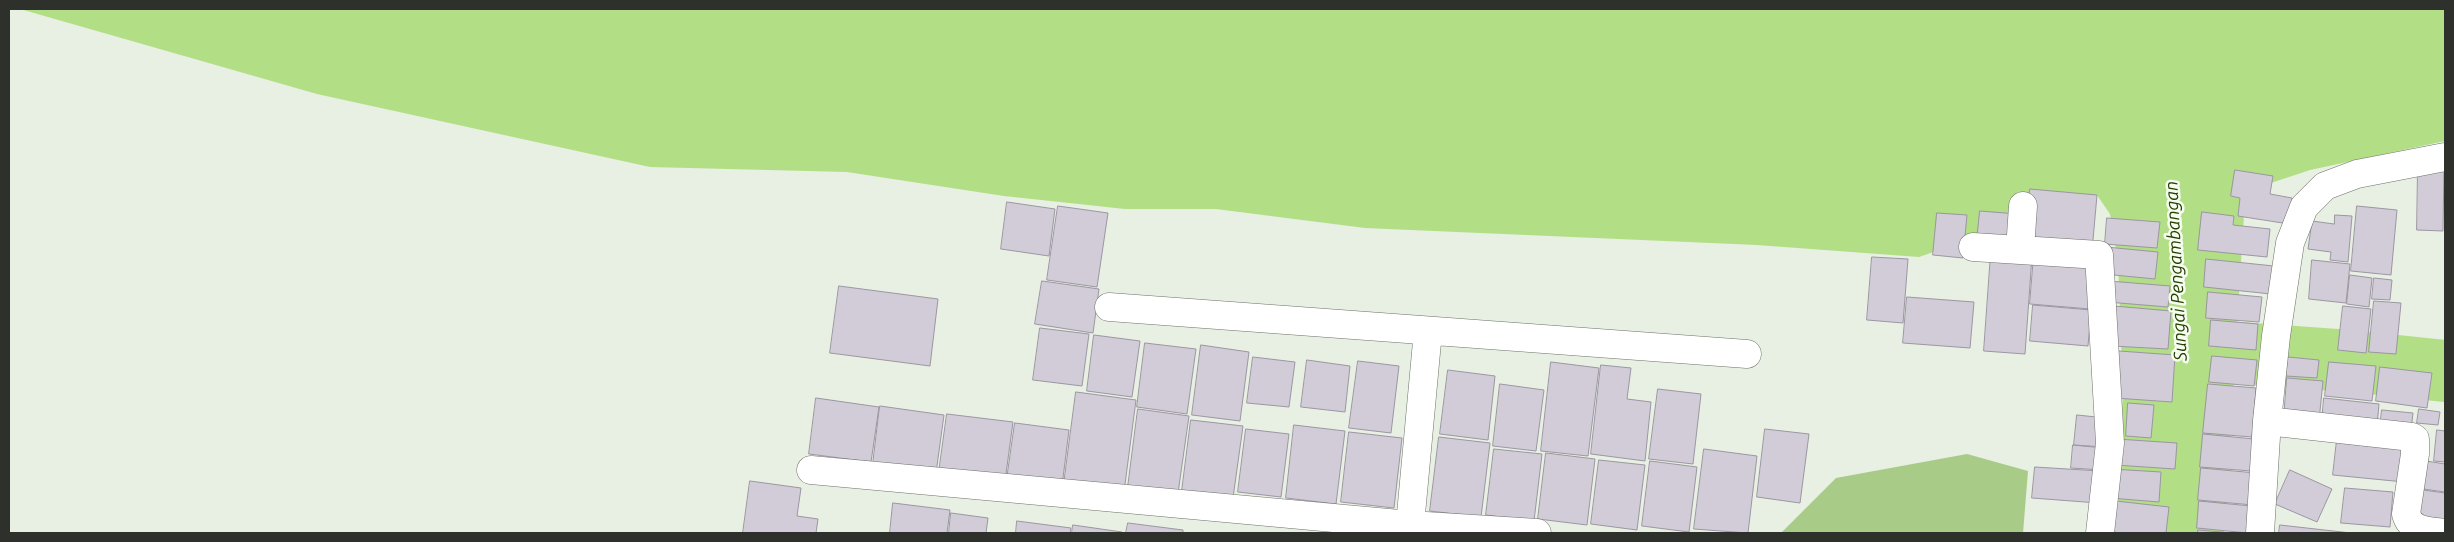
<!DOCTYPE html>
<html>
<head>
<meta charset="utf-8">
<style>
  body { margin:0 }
  #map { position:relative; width:2454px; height:542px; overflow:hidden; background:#e8efe3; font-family:Ubuntu,sans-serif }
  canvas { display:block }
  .frame { position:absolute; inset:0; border:10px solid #2e302c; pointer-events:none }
</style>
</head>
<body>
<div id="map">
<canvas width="2454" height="542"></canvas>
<div class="frame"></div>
</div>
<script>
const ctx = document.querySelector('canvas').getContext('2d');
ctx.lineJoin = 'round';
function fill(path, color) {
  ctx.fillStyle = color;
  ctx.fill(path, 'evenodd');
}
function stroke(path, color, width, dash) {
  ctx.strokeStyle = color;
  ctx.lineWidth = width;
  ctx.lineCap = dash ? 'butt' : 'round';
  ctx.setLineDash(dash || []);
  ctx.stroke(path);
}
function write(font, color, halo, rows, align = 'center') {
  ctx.font = font + ' Ubuntu,sans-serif';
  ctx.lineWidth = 5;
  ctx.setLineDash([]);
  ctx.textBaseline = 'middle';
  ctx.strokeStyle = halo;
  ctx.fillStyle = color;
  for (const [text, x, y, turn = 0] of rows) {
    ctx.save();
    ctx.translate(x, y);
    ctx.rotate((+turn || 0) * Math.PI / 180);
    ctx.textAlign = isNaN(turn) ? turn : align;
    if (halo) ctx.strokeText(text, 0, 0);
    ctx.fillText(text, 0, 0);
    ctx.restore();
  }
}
fill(new Path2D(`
  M1967,454L2028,471L2023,533H1781L1836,478Z`), '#a8cb87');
fill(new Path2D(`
  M20,9H2445V141L2310,170L2262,186L2244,215L2224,533H2117L2123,392L2118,261L2110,214L2097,195L1919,257L1757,245L1365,228L1216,209H1125L1004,196L847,172L650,167L317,94Z`), '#b2de86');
stroke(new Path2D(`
  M2182,349L2350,361L2445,371`), '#b2de86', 62);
const building = new Path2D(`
  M2418,166H2444L2443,231L2417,230Z
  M2235,170L2273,176L2270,194L2292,198L2289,224L2238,216L2240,198L2231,196Z
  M2030,189L2097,195L2092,251L2025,245Z
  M1007,202L1055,209L1049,256L1001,249Z
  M1058,206L1108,213L1097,287L1047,280Z
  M2357,206L2397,210L2391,275L2351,271Z
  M1980,211L2018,214L2016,243L1977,240Z
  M2202,212L2234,216L2233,225L2270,229L2267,257L2198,250Z
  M1937,213L1967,215L1963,258L1933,255Z
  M2335,215L2352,216L2348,262L2330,260L2331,252L2308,249L2312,221L2334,224Z
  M2107,218L2160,222L2157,248L2105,244Z
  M2106,247L2158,252L2155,279L2104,274Z
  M1991,253L2032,256L2025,354L1984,351Z
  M2034,255L2094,259L2090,309L2030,304Z
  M1872,257L1908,259L1903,323L1867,320Z
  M2206,259L2274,266L2271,294L2204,287Z
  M2312,260L2350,264L2346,303L2309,299Z
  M2350,275L2372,278L2369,307L2347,304Z
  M2374,278L2392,280L2390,300L2372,299Z
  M1042,281L1099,289L1093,333L1035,324Z
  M2109,281L2170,286L2168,307L2107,302Z
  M839,286L938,299L930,366L830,353Z
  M2208,292L2262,297L2259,322L2206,318Z
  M1907,297L1974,302L1970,348L1903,343Z
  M2374,301L2401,303L2396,354L2369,352Z
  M2033,305L2091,310L2088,346L2030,341Z
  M2114,306L2171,311L2168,349L2111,346Z
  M2343,306L2371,309L2366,353L2338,350Z
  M2211,320L2258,324L2256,350L2209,346Z
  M1040,328L1089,334L1082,386L1033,380Z
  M1094,335L1140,341L1132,397L1087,391Z
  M1145,343L1196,349L1187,414L1137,407Z
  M1201,345L1249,352L1240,421L1192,415Z
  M2119,351L2175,355L2172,402L2115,398Z
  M2212,356L2257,360L2254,386L2209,382Z
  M1253,357L1295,362L1289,407L1247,403Z
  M2288,357L2319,360L2317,378L2286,376Z
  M1307,360L1350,366L1345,412L1301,407Z
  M1358,361L1399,366L1391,433L1349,428Z
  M1551,362L1599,368L1588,456L1541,451Z
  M2329,362L2376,366L2372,401L2325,396Z
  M1601,365L1631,368L1627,399L1651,402L1645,461L1591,454Z
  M2380,367L2432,373L2427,408L2376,401Z
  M1448,370L1495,376L1488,440L1440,434Z
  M2287,378L2323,381L2319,421L2284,418Z
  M1500,384L1544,390L1536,451L1493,446Z
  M2208,384L2256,388L2252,437L2203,433Z
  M1658,389L1701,394L1693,464L1649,459Z
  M1076,392L1136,400L1124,492L1064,484Z
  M816,398L879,407L871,462L809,454Z
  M2324,398L2379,404L2377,426L2322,421Z
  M2128,403L2154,405L2151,438L2126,436Z
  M880,406L944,415L936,473L873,464Z
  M1138,409L1189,416L1178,493L1128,487Z
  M2419,409L2440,412L2438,425L2417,423Z
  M2382,410L2413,413L2411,430L2380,427Z
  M947,414L1013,422L1005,481L939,472Z
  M2077,415L2106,418L2104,447L2074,445Z
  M1191,420L1243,426L1233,498L1182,491Z
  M1015,423L1069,430L1062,486L1007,479Z
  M1294,425L1345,431L1336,504L1286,498Z
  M1246,429L1289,434L1281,497L1238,492Z
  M1765,429L1809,434L1800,503L1757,497Z
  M2437,430L2445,431V462L2434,461Z
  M2338,431L2408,437L2404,482L2333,475Z
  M1349,432L1402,438L1394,508L1341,502Z
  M2203,434L2254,439L2251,471L2200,467Z
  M1439,437L1490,443L1481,517L1430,511Z
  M2117,439L2177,443L2175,469L2115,465Z
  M2073,445L2104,448L2102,470L2071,468Z
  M1494,449L1542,454L1534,521L1486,515Z
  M1704,449L1757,456L1748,533L1694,529Z
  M1546,453L1595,459L1587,525L1538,519Z
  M1599,460L1645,465L1637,530L1591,524Z
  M2420,460L2445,464V492L2416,488Z
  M1650,461L1697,467L1689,532L1642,526Z
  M2035,467L2100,471L2098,503L2032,498Z
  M2201,468L2256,473L2253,505L2198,500Z
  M2112,469L2161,472L2159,502L2110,498Z
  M2290,470L2332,489L2317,522L2275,504Z
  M750,481L801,488L797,516L818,519L816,533H743Z
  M2345,488L2393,492L2390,527L2341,523Z
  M2416,489L2445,493V527L2411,523Z
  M2107,500L2169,507L2166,533H2119L2104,530Z
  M2199,501L2251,506L2248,533L2197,528Z
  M893,503L950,510L947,533H890Z
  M951,513L988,518L986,533H949Z
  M1017,521L1071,528L1070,533H1016Z
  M1128,523L1183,530V533H1126Z
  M1073,525L1122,532L1121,533H1072Z
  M2280,525L2351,533H2279Z
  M2198,530L2233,533H2198Z`);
fill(building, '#d1ccd8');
stroke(building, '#9b96a1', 1);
const street = new Path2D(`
  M1973,247L2099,255L2110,443L2100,533
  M2020,250L2023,206
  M1109,307L1747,354
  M2267,421L2412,437L2415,439V454L2406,514C2411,532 2429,531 2445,533
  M811,470L1410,525L1537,533
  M1410,525L1428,331
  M2260,533L2267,421L2276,336L2290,243L2304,207L2325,186L2357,174L2445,157`);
stroke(street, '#6d7268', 29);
stroke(street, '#fff', 28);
write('italic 18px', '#263f00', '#f6fcf0', [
  ["Sungai Pengambangan",2176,271,-93]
]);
</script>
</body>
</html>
